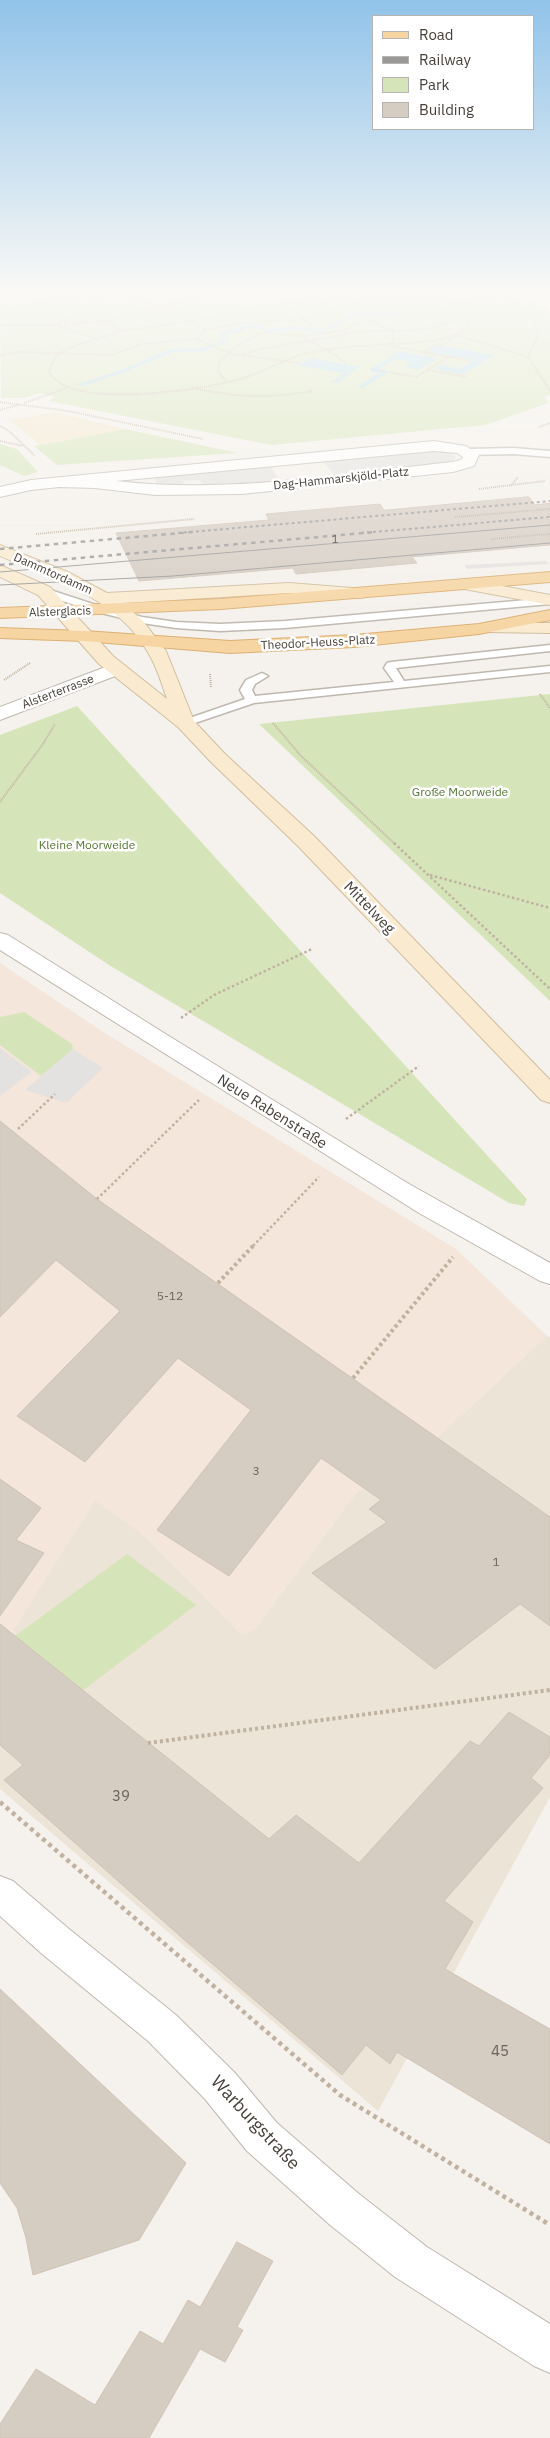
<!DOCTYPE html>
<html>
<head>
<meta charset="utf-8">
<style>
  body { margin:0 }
  #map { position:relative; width:550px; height:2438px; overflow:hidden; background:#f5f1ec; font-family:"IBM Plex Sans",sans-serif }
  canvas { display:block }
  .legend { position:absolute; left:372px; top:15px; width:162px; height:115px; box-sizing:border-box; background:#fff; border:1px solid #b6b3b0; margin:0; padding:6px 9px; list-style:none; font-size:15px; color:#48413a }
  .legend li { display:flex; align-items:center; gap:10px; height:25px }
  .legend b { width:25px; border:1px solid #b6b3b0 }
</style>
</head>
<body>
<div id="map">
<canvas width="550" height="2438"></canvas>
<ul class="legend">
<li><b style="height:6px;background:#f6d5a3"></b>Road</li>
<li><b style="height:6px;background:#999"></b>Railway</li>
<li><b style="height:14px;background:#d6e5b9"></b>Park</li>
<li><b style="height:14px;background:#d5ccc2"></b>Building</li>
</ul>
</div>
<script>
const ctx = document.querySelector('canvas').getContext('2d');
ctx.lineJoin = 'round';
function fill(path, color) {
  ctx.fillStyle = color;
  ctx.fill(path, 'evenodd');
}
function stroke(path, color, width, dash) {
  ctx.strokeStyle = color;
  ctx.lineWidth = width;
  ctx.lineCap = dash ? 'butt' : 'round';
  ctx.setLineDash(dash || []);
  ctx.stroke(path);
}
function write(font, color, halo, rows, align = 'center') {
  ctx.font = font + ' "IBM Plex Sans",sans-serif';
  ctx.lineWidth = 5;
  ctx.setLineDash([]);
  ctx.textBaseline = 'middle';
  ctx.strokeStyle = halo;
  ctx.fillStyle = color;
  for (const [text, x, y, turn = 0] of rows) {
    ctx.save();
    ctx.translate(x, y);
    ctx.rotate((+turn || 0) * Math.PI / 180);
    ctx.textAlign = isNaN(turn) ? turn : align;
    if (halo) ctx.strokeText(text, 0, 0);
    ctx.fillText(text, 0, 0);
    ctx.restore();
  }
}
fill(new Path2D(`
  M0,963L100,1030L456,1249L547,1336L437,1438L357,1492L255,1629L242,1635L142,1534L0,1652Z`), '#f4e6da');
fill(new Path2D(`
  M547,1336L550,1338V1797L378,2111L0,1789V1652L95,1501L142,1534L242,1635L255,1629L357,1492L437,1438Z`), '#ece4d7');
fill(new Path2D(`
  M0,293H538H526V297L550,310V395L544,396L549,403L485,425L271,445L48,401L55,397L39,393L24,398H1Z
  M125,429L238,453L57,465L34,446Z
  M0,444L17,449L38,472L24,476L0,465Z
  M550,694V1001L259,724Z
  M77,706L527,1199L524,1206L509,1203L109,965L0,893V735Z
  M24,1012L72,1044L73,1049L41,1076L0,1045V1017Z
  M127,1554L196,1605L82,1691L15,1636Z`), '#d6e5b9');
fill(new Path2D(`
  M55,412L125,429L41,445L9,420Z`), '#f4e7cc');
fill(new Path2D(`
  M434,450L451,453L456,457L451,463L336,476L323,462Z
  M271,467L280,481L217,485L202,484L200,480L183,481L184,484L157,485L154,476Z
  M545,561L550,564L467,569L465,565Z
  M0,1048L32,1072L0,1096Z
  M73,1049L103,1068L66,1103L25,1090Z`), '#e4e2e0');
fill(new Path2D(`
  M438,345L494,355L463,374L433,369L441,365L460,369L473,360L427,352Z
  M398,351L438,358L418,370L405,367L412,362L387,358Z
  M311,358L360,367L347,374L297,365Z`), '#aed9eb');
fill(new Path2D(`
  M396,310L398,313L388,317L355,316L345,323L322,333L294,330L267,333L256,328H250L226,334L228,339L225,343L204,351L174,352L117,375L80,386L77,384L113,373L171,349L201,348L221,341L220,332L250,324L259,325L268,329L294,326L321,329L341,321L352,313H387Z
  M390,358L395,359L378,369L387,371V373L363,388H359V386L379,373L370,371V369Z
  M347,372L349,375L336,383L331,382Z`), '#aed9eb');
const building = new Path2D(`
  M529,497L535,505L550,503V545L412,557L417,563L296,574L293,568L139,581L116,533L269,520L266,514L380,504L384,510Z
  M0,1121L97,1199L550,1517V1626L520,1604L435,1669L312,1573L387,1522L369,1509L381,1500L321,1458L229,1576L157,1530L251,1410L178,1358L85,1462L17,1416L120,1311L56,1260L0,1317Z
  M0,1479L41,1508L16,1540L44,1553L0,1616Z
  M0,1624L269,1839L296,1815L359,1863L470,1741L479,1746L509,1712L550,1737V1755L531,1778L543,1788L444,1901L473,1922L445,1969L550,2029V2144L397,2052L390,2064L366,2045L342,2075L188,1943L4,1780L23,1765L0,1745Z
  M0,1989L186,2163L139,2240L33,2275L26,2238L17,2208L0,2183Z
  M237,2242L273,2261L237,2327L243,2330L225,2362L200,2349L149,2438H0V2424L36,2369L95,2405L140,2331L163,2344L188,2300L200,2307Z`);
fill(building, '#d5ccc2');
stroke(building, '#d0c3b6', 1);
const lane = new Path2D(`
  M513,448L550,451V457L513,454L468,455L463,452L468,449Z
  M44,588L96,605L142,617L176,622L220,624L285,621L550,598V604L285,628L220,631L176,628L142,623L89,610L40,593L39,591Z
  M550,645V651L396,668L404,681L550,666V672L254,703L189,725H181L179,723L181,721L245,699L240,690L246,680L262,673L268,676L255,684L252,690L255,696L394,682L384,668L387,663L391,662Z`);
const street = new Path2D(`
  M434,441L466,446L479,455L474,466L453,472L242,494L155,495L95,488L59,487L31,490L0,497V487L31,480ZM434,451L457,453L463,457L461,460L452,462C341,474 228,494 116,481Z
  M116,663L123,665L125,669L123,673L0,720V707Z
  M0,933L8,935L164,1033L409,1184L550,1263V1284L540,1281L419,1213L0,950Z
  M0,1876L13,1881L69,1929L176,2015L235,2073L277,2123L359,2194L427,2247L550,2324V2373L534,2366L395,2277L329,2224L247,2151L205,2099L148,2041L41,1953L0,1916Z`);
const secondary = new Path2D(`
  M0,545L68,572L107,593L289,583L365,589L368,593L365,597L359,598L289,593L123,603L143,621L166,651L194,721L225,754L314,836L550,1080V1103L541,1100L298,846L211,762L178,727L99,664L38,595L0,577V565L50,587L113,656L167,699C161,681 155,662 144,646C113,597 51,578 0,556Z
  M465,579L550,595V605L459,588L456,584L459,580Z
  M491,623H550V633L485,632L482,628L485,624Z`);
const primary = new Path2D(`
  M550,572V582L221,609L0,618V608L221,599Z
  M550,610V620L479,634L354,647L230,653L84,641L0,638V628L84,631L230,641L354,635L479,624Z`);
stroke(lane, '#bfb8af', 3);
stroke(street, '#bfb8af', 2);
stroke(secondary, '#d0be9f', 2);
stroke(primary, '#dbb074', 2);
stroke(new Path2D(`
  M131,293L129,294L133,298L160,307
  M283,293L296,302
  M393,293L407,297
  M500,293C521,305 531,310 539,334L528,357
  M0,296L10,293
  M431,298C447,300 463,300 472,314L468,327L454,335L437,340C396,346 353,344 312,352C287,357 265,372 241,379C206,389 67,412 49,371L57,355L72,347L121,331L208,319L296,302Z
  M352,300L358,304L372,307
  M318,301L317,295L332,293
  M460,303L493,296L550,294
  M281,304L311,325L301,336L326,349L346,363
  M168,306L205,318
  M418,306L431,298L429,293
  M0,315L34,304L90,293
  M190,321L206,330L196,339
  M109,322L121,331
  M79,323C88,319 96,316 99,306L92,300L113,293
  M58,324L74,316L80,308L73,301L65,298
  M0,325H56L109,321L211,293
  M58,326L95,338
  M206,330L240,323L306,319L341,307L358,304
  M342,331L354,325L371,321
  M232,334L243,330
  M389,345L394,340L393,331L366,319L372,307C397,305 431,300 452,317L451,321L471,323
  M391,346L470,361
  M422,353L437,344L444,345L456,335L528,357L550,390
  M0,355L20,352L111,355L142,344L196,339L232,354L300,363
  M242,355L257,350L348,334
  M371,369L416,377L449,357
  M428,370L466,377
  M226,381L218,371L219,362L236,347L260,333L301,336L341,331L350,333C384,328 419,336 451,321
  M192,388C238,397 265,399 312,391
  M0,402L68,411L203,439
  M24,403L67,388
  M0,410L18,405
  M0,426L9,431L35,456
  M539,427L550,423
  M0,441L23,446
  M511,486L518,477
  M479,489L545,481
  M455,517L550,509
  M36,534L194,519
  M491,539L550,534
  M210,674L211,688
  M4,680L30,663
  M540,694L550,708
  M273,723L301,756L395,844
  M0,802L43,744L55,724`), '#c0b2a1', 2, [1, 1]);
stroke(new Path2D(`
  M394,843L550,989
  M430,875L550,908
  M181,1018L214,995L312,949
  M346,1119L419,1066
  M18,1129L55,1094
  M97,1199L199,1100
  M253,1246L319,1177`), '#c0b2a1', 2.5, [2.5, 2.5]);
stroke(new Path2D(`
  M218,1283L254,1245
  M353,1378L453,1257
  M148,1743L550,1690`), '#c0b2a1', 4, [3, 3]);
stroke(new Path2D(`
  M0,1802L340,2095L550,2225`), '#c0b2a1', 4.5, [4, 4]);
fill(lane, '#fff');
fill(street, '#fff');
fill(secondary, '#faebd0');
fill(primary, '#f6d5a3');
stroke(new Path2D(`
  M0,572L550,525
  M0,585L173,576L550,543`), '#999', 1);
stroke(new Path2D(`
  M178,533L550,501
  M361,533L550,517`), '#999', 2, [3, 3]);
stroke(new Path2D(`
  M0,549L192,532
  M0,565L375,532`), '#999', 2.5, [4.5, 4.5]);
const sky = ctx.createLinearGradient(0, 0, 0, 634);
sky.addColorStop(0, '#91c3e9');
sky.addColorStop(0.46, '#faf9f6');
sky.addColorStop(1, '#faf9f600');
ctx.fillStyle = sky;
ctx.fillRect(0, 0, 550, 634);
write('11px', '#6b645c', null, [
  ["1",335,540]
]);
write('12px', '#48413a', '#fff', [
  ["Dag-Hammarskjöld-Platz",341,479,-6],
  ["Dammtordamm",53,574,24],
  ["Alsterglacis",60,612,-2],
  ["Theodor-Heuss-Platz",318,643,-3],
  ["Alsterterrasse",58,692,-21]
]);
write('12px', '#537631', '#fff', [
  ["Große Moorweide",460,793],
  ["Kleine Moorweide",87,846]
]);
write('12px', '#6b645c', null, [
  ["5-12",170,1297],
  ["3",256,1472],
  ["1",496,1563]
]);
write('15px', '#48413a', '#fff', [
  ["Mittelweg",369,908,46],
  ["Neue Rabenstraße",272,1112,32]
]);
write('15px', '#6b645c', null, [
  ["39",121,1797],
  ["45",500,2052]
]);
write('18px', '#48413a', '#fff', [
  ["Warburgstraße",255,2123,47]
]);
</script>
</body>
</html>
